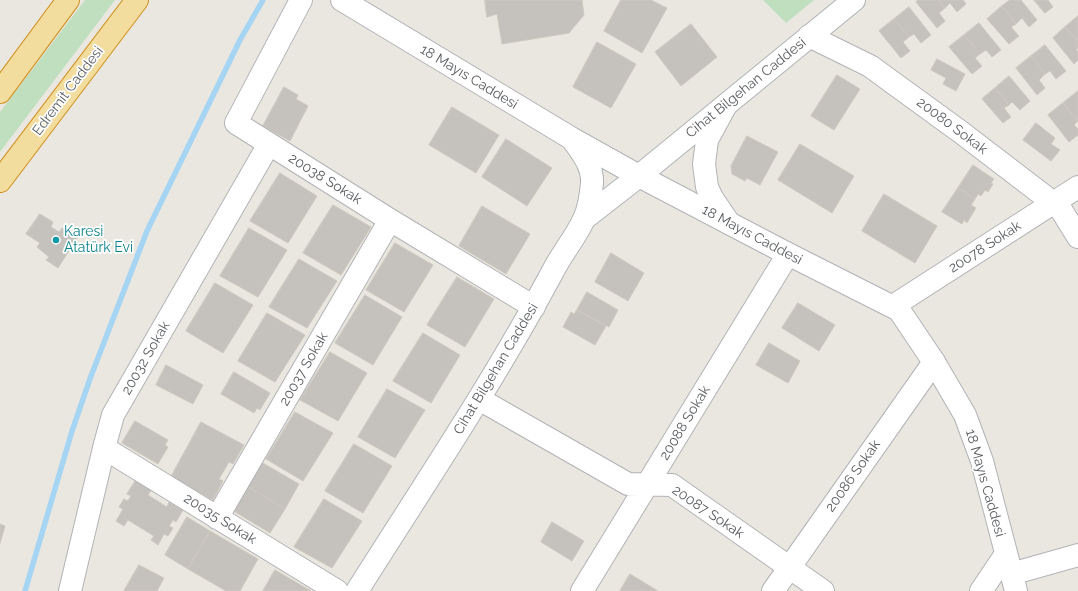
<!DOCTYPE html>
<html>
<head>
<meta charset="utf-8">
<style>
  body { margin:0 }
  canvas { display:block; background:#eae7e0 }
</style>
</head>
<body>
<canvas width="1078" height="591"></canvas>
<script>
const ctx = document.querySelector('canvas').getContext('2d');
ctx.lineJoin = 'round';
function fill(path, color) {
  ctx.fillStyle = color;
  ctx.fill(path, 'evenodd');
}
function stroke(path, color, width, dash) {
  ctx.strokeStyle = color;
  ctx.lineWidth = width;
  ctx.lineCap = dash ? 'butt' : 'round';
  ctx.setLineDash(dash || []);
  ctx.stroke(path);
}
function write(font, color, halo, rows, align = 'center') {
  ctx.font = font + ' Raleway,sans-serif';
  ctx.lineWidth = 3.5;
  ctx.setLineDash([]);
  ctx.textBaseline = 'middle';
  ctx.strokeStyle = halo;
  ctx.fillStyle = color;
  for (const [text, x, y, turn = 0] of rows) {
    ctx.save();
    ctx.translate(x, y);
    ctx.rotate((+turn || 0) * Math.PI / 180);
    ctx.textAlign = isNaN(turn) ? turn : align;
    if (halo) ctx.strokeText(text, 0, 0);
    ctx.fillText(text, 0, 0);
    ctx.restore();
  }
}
fill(new Path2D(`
  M85,0H115L0,152V112Z
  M763,0H814L786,23Z`), '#c0dfbf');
stroke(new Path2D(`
  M25,591L72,431L91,376L147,231L240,40L263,0`), '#a6d5f4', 5.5);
const building = new Path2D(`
  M485,0H582L584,15L569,33L502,44L497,14L487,17Z
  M621,0H651L667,8L642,53L604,31Z
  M918,0H938L945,8L939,13L945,21L937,28L916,2Z
  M938,0H963L966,4L957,12L950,3L945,8Z
  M1010,0H1021L1037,20L1029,27L1022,18L1016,24L1002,6Z
  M1034,0H1048L1053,7L1045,13Z
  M1002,6L1016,24L1011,27L1019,36L1009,44L987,19Z
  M909,7L931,35L921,43L914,34L909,37L894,19Z
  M1078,16V42L1065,27Z
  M894,19L909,37L903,42L910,51L901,58L879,31Z
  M979,23L1001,50L992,57L986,50L980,54L964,35Z
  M691,24L717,57L681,86L655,52Z
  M1065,27L1078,42V48L1076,49L1078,52V60L1074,64L1053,38Z
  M964,35L980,54L975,58L982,66L972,74L949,47Z
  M597,42L636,64L611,108L573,87Z
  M1045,45L1066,71L1056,79L1050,71L1045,74L1031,56Z
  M1031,56L1045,74L1039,80L1045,88L1037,95L1016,68Z
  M937,59L965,74L956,91L943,84L946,78L931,70Z
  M837,75L860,89L834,130L811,116Z
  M1009,76L1030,101L1020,110L1012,102L1009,105L995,88Z
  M284,87L298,95L296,99L308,106L290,141L263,126Z
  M995,88L1009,105L1004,108L1011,117L1003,123L982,99Z
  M1078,91V121L1063,103Z
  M1063,103L1078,121L1074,125L1078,129V135L1069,142L1048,115Z
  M452,107L499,135L476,173L429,145Z
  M1036,123L1055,138L1051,144L1060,150L1051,161L1023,140Z
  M747,136L778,152L760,185L747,178L745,181L732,174L731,166Z
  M506,139L552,168L527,206L482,177Z
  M800,144L854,176L832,213L778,180Z
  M973,165L994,179L991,183L993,184L988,192L985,190L981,196L978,194L975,199L958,188Z
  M280,173L317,196L288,243L250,221Z
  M958,188L975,199L971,205L976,208L967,223L964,220L962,224L942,212Z
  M884,194L937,226L915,263L862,231Z
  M333,205L371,227L341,275L303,253Z
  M482,206L530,234L506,274L459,246Z
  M40,214L53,222L51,227L59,232L62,228L77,238L58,268L46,260L49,257L37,247L40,243L26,234Z
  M249,228L287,250L258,297L220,276Z
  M395,243L433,265L404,312L366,290Z
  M611,253L644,273L628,301L595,282Z
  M299,259L337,281L307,328L269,307Z
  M457,277L494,299L465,347L427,325Z
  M215,283L253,305L223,353L186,331Z
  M587,292L618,310L609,327L577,310Z
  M365,295L402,317L373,365L335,343Z
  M798,303L835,325L819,351L782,328Z
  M577,310L606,326L595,345L563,327L571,312L574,314Z
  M267,313L305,335L275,382L238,361Z
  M423,333L460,355L431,403L393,381Z
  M769,343L800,361L788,383L756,365Z
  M330,352L367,373L338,421L300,400Z
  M166,365L203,385L193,404L156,385Z
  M234,372L270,393L260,410L257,408L254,413L221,394Z
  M387,389L425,410L395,458L358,437Z
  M295,412L333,433L303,481L266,459Z
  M135,421L168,440L165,445L168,447L158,464L122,443Z
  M201,422L244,445L233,464L229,462L219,479L223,481L213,500L171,477Z
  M354,444L392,466L363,513L325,491Z
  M261,462L299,484L285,509L247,486Z
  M136,480L152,489L148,495L167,507L169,502L183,510L176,522L173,520L169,526L173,528L168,536L164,534L158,545L151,540L154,536L128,520L124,526L116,521L123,509L119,507L124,499L128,501L131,496L127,494Z
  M247,486L285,509L270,533L232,510Z
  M324,499L362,521L332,568L294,547Z
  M187,517L210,531L188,569L165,555Z
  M552,522L584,541L572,561L541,542Z
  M0,524L5,526L0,543Z
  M210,531L258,559L240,591H226L188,569Z
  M139,565L164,578L157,591H124Z
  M275,570L311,591H263Z
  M630,574L658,591H620Z`);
fill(building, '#c5c2bd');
stroke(building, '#cec9bf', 1);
const minor = new Path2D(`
  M301,0L236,123L390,220L534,307
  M809,36L870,66L962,133L1060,208L1078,237
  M726,105L707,140L704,164L707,187L712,198L729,223
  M585,218L639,176
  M893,306L1078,187
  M479,399L628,484L672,485L823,591
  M104,448L337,591
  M217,518L390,220
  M1011,574L1078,555
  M70,591L104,448L113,415L269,144
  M582,591L788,254
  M773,591L934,362`);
const secondary = new Path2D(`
  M342,0L571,138L639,176L788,254L899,310L934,362L965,415L982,461L1016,591
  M639,176L854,0
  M357,591C424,485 494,381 553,271C562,253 576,237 584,219C589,209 591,194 592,183C593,166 582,153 573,140
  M981,591L1006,554`);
const trunk = new Path2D(`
  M0,92L68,0
  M0,181L137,0`);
stroke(minor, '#b1b3b6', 24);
stroke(secondary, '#b0b3b6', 24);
stroke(trunk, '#d08f1a', 24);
stroke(minor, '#fff', 22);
stroke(secondary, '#fff', 22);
stroke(trunk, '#f2dc9e', 22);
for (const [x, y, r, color] of [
  [56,240,4,"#0f9aa8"]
]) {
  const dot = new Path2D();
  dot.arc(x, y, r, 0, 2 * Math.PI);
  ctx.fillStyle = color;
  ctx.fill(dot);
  stroke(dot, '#fff', 1.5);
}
write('14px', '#595c5f', '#fff', [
  ["18 Mayıs Caddesi",469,77,31],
  ["Cihat Bilgehan Caddesi",746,88,-39],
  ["Edremit Caddesi",68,91,-53],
  ["20080 Sokak",952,126,37],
  ["20038 Sokak",325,179,32],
  ["18 Mayıs Caddesi",752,235,28],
  ["20078 Sokak",985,247,-33],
  ["20032 Sokak",146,358,-60],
  ["20037 Sokak",304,369,-60],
  ["Cihat Bilgehan Caddesi",496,369,-59],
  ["20088 Sokak",685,423,-59],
  ["20086 Sokak",853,476,-55],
  ["18 Mayıs Caddesi",985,483,74],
  ["20087 Sokak",708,512,34],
  ["20035 Sokak",220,519,32]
]);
write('14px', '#0d838f', '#fff', [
  ["Karesi",64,232],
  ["Atatürk Evi",64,248]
], 'left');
</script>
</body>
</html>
